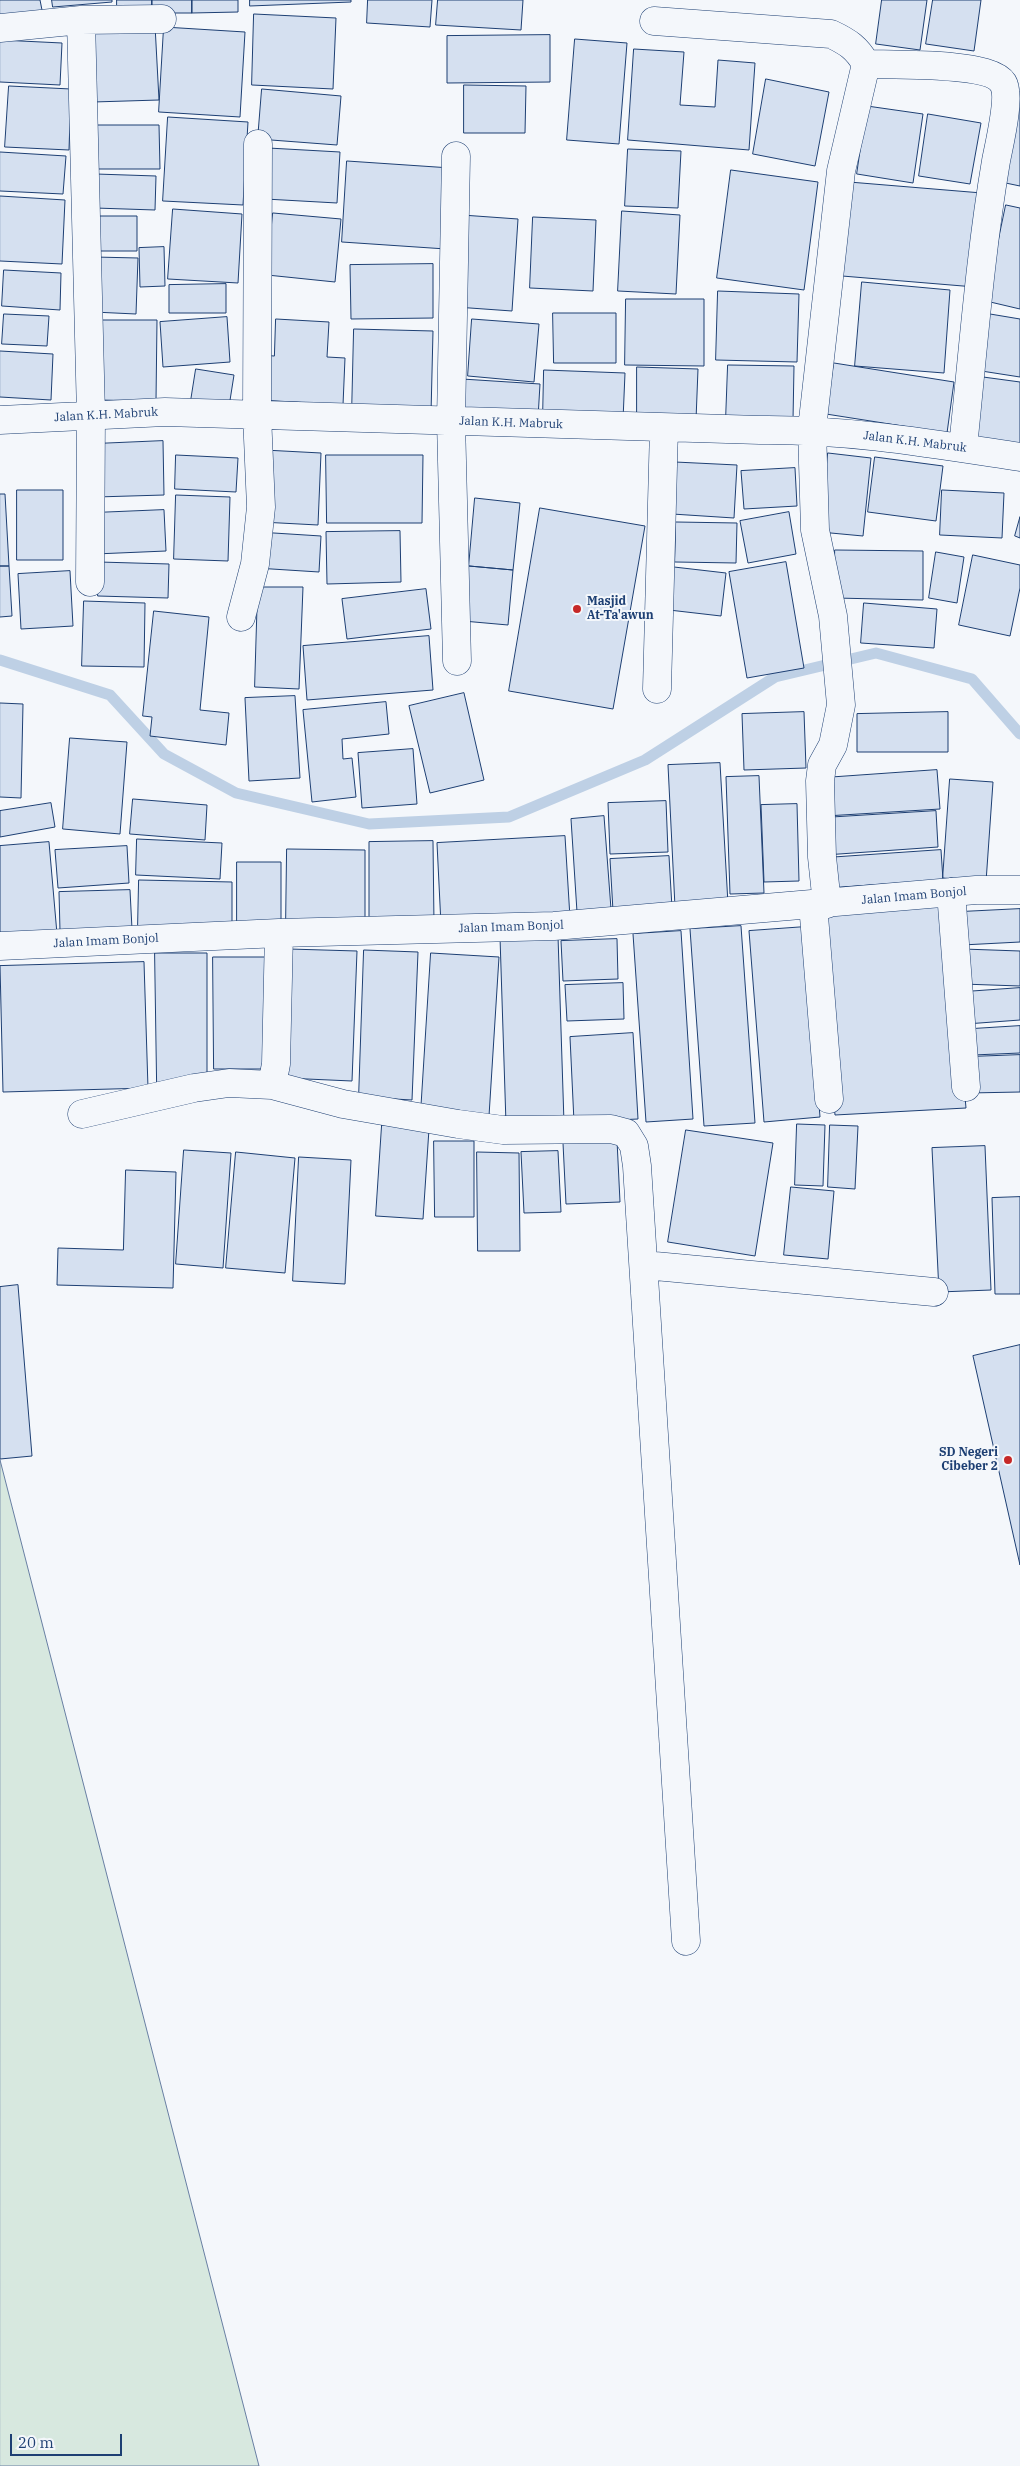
<!DOCTYPE html>
<html>
<head>
<meta charset="utf-8">
<style>
  body { margin:0 }
  #map { position:relative; width:1020px; height:2466px; overflow:hidden; background:#f4f7fb; font-family:"IBM Plex Serif",serif }
  canvas { display:block }
  .scale { position:absolute; left:10px; top:2434px; width:112px; height:22px; box-sizing:border-box; border:2px solid #1d3f73; border-top:0; padding-left:6px; font-size:15px; line-height:18px; white-space:nowrap; color:#1d3f73; -webkit-text-stroke:4px #f4f7fb; paint-order:stroke }
</style>
</head>
<body>
<div id="map">
<canvas width="1020" height="2466"></canvas>
<div class="scale">20 m</div>
</div>
<script>
const ctx = document.querySelector('canvas').getContext('2d');
ctx.lineJoin = 'round';
function fill(path, color) {
  ctx.fillStyle = color;
  ctx.fill(path, 'evenodd');
}
function stroke(path, color, width, dash) {
  ctx.strokeStyle = color;
  ctx.lineWidth = width;
  ctx.lineCap = dash ? 'butt' : 'round';
  ctx.setLineDash(dash || []);
  ctx.stroke(path);
}
function write(font, color, halo, rows, align = 'center') {
  ctx.font = font + ' "IBM Plex Serif",serif';
  ctx.lineWidth = 4;
  ctx.setLineDash([]);
  ctx.textBaseline = 'middle';
  ctx.strokeStyle = halo;
  ctx.fillStyle = color;
  for (const [text, x, y, turn = 0] of rows) {
    ctx.save();
    ctx.translate(x, y);
    ctx.rotate((+turn || 0) * Math.PI / 180);
    ctx.textAlign = isNaN(turn) ? turn : align;
    if (halo) ctx.strokeText(text, 0, 0);
    ctx.fillText(text, 0, 0);
    ctx.restore();
  }
}
const green = new Path2D(`
  M0,1460L259,2466H0Z`);
fill(green, '#d7e8df');
stroke(green, '#687fa3', 1);
stroke(new Path2D(`
  M0,660L110,695L164,754L236,793L369,824L509,817L645,760L775,677L876,653L972,679L1020,734`), '#bed0e5', 11);
const building = new Path2D(`
  M0,0H40L43,15L0,22Z
  M52,0H112V2L53,7Z
  M117,0H152V13H117Z
  M152,0H192V13H152Z
  M192,0H238V12L192,13Z
  M250,0H351V2L250,6Z
  M368,0H432L430,27L367,23Z
  M438,0H523L521,30L436,25Z
  M882,0H927L920,50L876,44Z
  M933,0H981L974,51L926,44Z
  M254,14L336,18L333,89L252,85Z
  M155,25L159,100L93,102L89,28Z
  M164,27L245,32L240,117L159,112Z
  M550,35V82L447,83V36Z
  M575,39L627,43L619,144L567,140Z
  M0,40L62,43L60,85L0,82Z
  M634,49L684,52L680,105L715,107L718,60L755,63L749,150L628,140Z
  M766,79L829,92L815,166L753,154Z
  M464,85L526,86L525,133H464Z
  M9,86L71,89L69,150L5,147Z
  M262,89L341,96L337,145L258,139Z
  M1015,91L1020,92V186L996,181Z
  M867,106L923,114L913,183L857,174Z
  M928,114L981,123L970,184L919,176Z
  M168,117L248,122L243,205L163,201Z
  M94,125H159L160,169H94Z
  M268,148L340,152L337,203L265,199Z
  M628,149L681,151L678,208L625,206Z
  M0,152L66,156L63,194L0,191Z
  M347,161L451,168L446,249L342,242Z
  M731,170L818,182L804,290L717,278Z
  M96,174L156,176L155,210L95,208Z
  M849,182L982,193L975,287L842,276Z
  M0,196L65,200L62,264L0,261Z
  M1006,205L1020,208V309L986,301Z
  M173,209L242,214L238,283L168,279Z
  M622,211L680,215L676,294L618,291Z
  M273,213L341,219L335,282L267,275Z
  M462,215L518,219L512,311L456,307Z
  M91,216H137V251H90Z
  M533,217L596,220L593,291L530,288Z
  M164,247L165,286L140,287L139,248Z
  M94,257L138,258L136,314L93,312Z
  M433,264V318L351,319L350,265Z
  M4,270L61,273L60,310L2,306Z
  M862,282L950,290L944,373L855,366Z
  M226,284V313H169V285Z
  M718,291L799,294L797,362L716,360Z
  M626,299H704V366L625,365Z
  M553,313H616V363H554Z
  M984,313L1020,319V377L975,370Z
  M4,314L49,316L47,346L2,344Z
  M227,317L230,362L163,367L160,322Z
  M276,319L329,322L327,357L345,358L343,405L260,400L262,355L274,356Z
  M472,319L539,324L534,382L468,376Z
  M97,320H157L156,401L96,400Z
  M354,329L433,331L431,414L352,413Z
  M0,351L53,354L51,400L0,397Z
  M834,363L954,382L947,433L826,414Z
  M728,365L794,366L793,420L726,419Z
  M637,367L698,369L696,420L637,419Z
  M196,369L234,375L228,413L190,407Z
  M544,370L625,373L623,420L543,417Z
  M983,377L1020,382V446L973,439Z
  M462,379L540,384L538,418L460,414Z
  M163,441L164,495L96,497L94,444Z
  M264,450L321,453L318,525L261,522Z
  M828,453L871,458L863,536L820,532Z
  M176,455L238,458L236,492L175,489Z
  M326,455H423L422,523H327Z
  M875,457L943,466L936,521L868,512Z
  M675,462L737,465L734,518L672,514Z
  M795,468L797,506L744,509L741,471Z
  M17,490H63V560H17Z
  M942,490L1004,493L1002,538L940,535Z
  M0,494H5L9,566H0Z
  M176,495L230,497L228,561L174,559Z
  M475,498L520,503L513,570L469,566Z
  M540,508L645,526L613,709L509,691Z
  M164,510L166,551L95,554L93,513Z
  M789,512L796,554L748,563L740,521Z
  M1020,517V538L1015,536Z
  M676,522L737,523L736,563L675,562Z
  M400,531L401,582L327,584L326,532Z
  M258,532L321,536L319,572L256,568Z
  M835,550L923,551V600L835,598Z
  M936,552L964,557L957,603L929,598Z
  M973,555L1020,565V588L1010,636L959,625Z
  M99,562L169,564L168,598L98,596Z
  M786,562L804,668L747,678L729,572Z
  M0,566H9L12,616L0,617Z
  M469,566L513,570L508,625L463,621Z
  M674,567L726,573L721,616L669,610Z
  M70,571L73,626L21,629L18,574Z
  M258,587H303L299,689L255,687Z
  M426,589L431,629L347,639L342,599Z
  M84,601L145,603L144,667L82,666Z
  M864,603L937,609L934,648L861,643Z
  M154,611L209,617L200,710L229,713L226,745L150,736L152,717L143,716Z
  M429,636L433,690L307,700L303,646Z
  M464,693L484,780L430,793L409,706Z
  M295,696L300,778L249,781L245,698Z
  M386,702L389,734L342,739L343,759L352,758L356,797L312,802L303,710Z
  M0,703L23,704L21,798L0,797Z
  M804,712L806,768L744,770L742,714Z
  M948,712V752H857V714Z
  M70,738L127,742L120,834L63,829Z
  M413,749L417,804L362,808L358,753Z
  M720,763L728,904L675,907L668,765Z
  M937,770L940,809L826,816L823,778Z
  M759,776L764,893L730,894L726,777Z
  M950,779L993,782L986,882L943,878Z
  M133,799L207,805L205,840L130,834Z
  M666,801L668,852L610,854L608,803Z
  M51,803L55,827L0,837V811Z
  M797,804L799,881L764,882L761,805Z
  M936,811L938,847L825,855L822,818Z
  M604,816L611,909L577,912L571,819Z
  M565,836L570,918L441,925L437,843Z
  M137,839L222,843L220,879L136,875Z
  M433,841L434,924H369V842Z
  M49,842L57,934L0,939V846Z
  M127,846L129,883L58,888L55,850Z
  M287,849L365,850V925L286,924Z
  M941,850L943,880L827,888L825,858Z
  M669,856L672,908L613,911L610,859Z
  M237,862H281V922H237Z
  M139,880L232,882V928L138,926Z
  M130,890L132,929L60,931L59,892Z
  M948,903L966,1108L835,1115L820,916Z
  M1020,909V942L962,945L960,912Z
  M741,926L755,1123L704,1126L690,929Z
  M805,927L820,1117L764,1122L749,931Z
  M681,931L693,1119L646,1122L633,934Z
  M558,936L564,1123L506,1124L500,937Z
  M617,939L618,979L563,981L561,941Z
  M289,949L357,951L352,1081L284,1078Z
  M963,949L1020,951V986L962,984Z
  M364,950L418,952L412,1100L359,1097Z
  M155,953H207V1083H157Z
  M431,953L499,957L489,1116L421,1112Z
  M213,957H266L267,1069H214Z
  M144,962L148,1088L3,1092L0,966Z
  M623,983L624,1019L567,1021L565,985Z
  M1020,988V1020L966,1024L964,992Z
  M1020,1026V1053L973,1055L972,1029Z
  M633,1033L638,1119L574,1122L570,1037Z
  M1020,1055V1092L969,1093L968,1057Z
  M797,1124L825,1125L823,1186L795,1185Z
  M382,1125L429,1129L423,1219L376,1216Z
  M830,1125L858,1126L855,1189L828,1187Z
  M686,1130L773,1143L755,1256L668,1242Z
  M617,1140L620,1202L566,1204L563,1143Z
  M434,1141H474V1217H435Z
  M985,1146L991,1290L939,1292L932,1148Z
  M184,1150L231,1153L223,1268L176,1264Z
  M558,1151L561,1212L524,1213L521,1152Z
  M236,1152L295,1158L285,1273L226,1268Z
  M477,1152L519,1153L520,1251H478Z
  M299,1157L351,1160L345,1284L293,1281Z
  M126,1170L176,1172L173,1288L57,1285L58,1248L123,1250Z
  M791,1187L834,1191L828,1259L784,1255Z
  M1020,1197V1294H995L992,1198Z
  M18,1285L32,1456L0,1459V1287Z
  M1020,1345V1565L973,1356Z`);
fill(building, '#d5e0f0');
stroke(building, '#1d3f73', 1);
const minor = new Path2D(`
  M81,20L91,415L90,582
  M654,21L831,34C848,42 857,48 866,64
  M0,28L81,20L162,19
  M456,156L451,421L457,661
  M0,420L165,412L760,430C848,429 934,444 1020,457
  M241,617L255,564L261,507L257,415L258,144
  M657,689L664,428
  M951,892L966,1087
  M813,904L829,1099
  M827,904L822,857L820,781L822,765L833,745L841,705L833,616L815,530L812,429L841,171L866,64C892,65 990,62 1003,83C1011,96 999,145 996,161C980,255 973,351 963,447
  M0,946L279,933L554,926L976,890H1020
  M272,1085L276,1064L279,933
  M82,1114L194,1088L229,1083L272,1085L343,1104L458,1124L503,1130L611,1129L626,1133L634,1146L637,1166L686,1941
  M644,1265L934,1292`);
stroke(minor, '#1d3f73', 29);
stroke(minor, '#f4f7fb', 28);
for (const [x, y, r, color] of [
  [577,609,5,"#c62828"],
  [1008,1460,5,"#c62828"]
]) {
  const dot = new Path2D();
  dot.arc(x, y, r, 0, 2 * Math.PI);
  ctx.fillStyle = color;
  ctx.fill(dot);
  stroke(dot, '#f4f7fb', 2);
}
write('12px', '#1d3f73', '#f4f7fb', [
  ["Jalan K.H. Mabruk",106,415,-3],
  ["Jalan K.H. Mabruk",511,423,2],
  ["Jalan K.H. Mabruk",915,442,7],
  ["Jalan Imam Bonjol",914,896,-5],
  ["Jalan Imam Bonjol",511,927,-2],
  ["Jalan Imam Bonjol",106,941,-3]
]);
write('bold 12px', '#1d3f73', '#f4f7fb', [
  ["Masjid",587,602],
  ["At-Ta'awun",587,616],
  ["SD Negeri",998,1453,"right"],
  ["Cibeber 2",998,1467,"right"]
], 'left');
</script>
</body>
</html>
